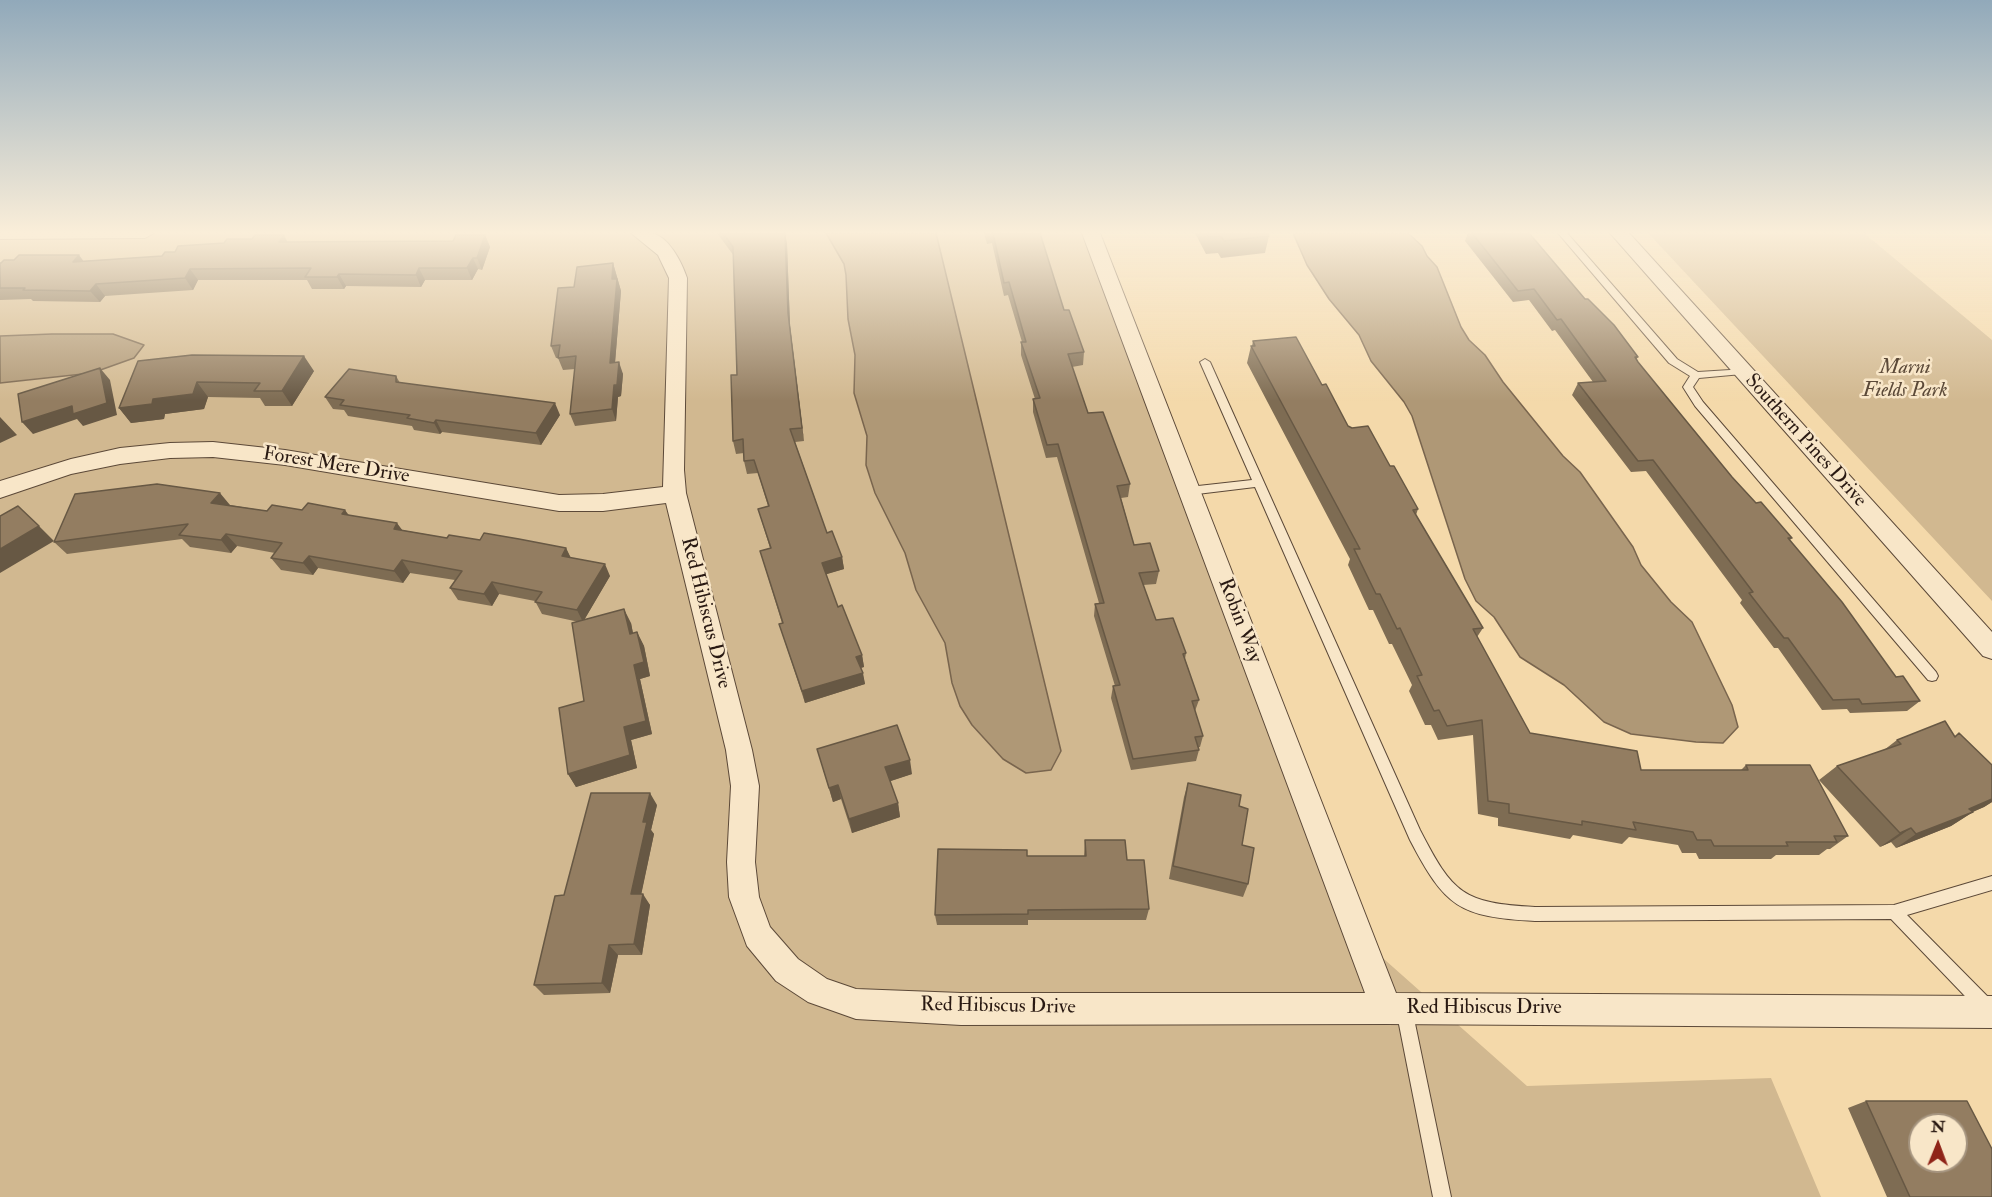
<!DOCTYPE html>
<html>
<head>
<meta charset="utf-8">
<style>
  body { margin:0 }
  #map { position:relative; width:1992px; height:1197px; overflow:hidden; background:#f4d9aa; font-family:"IM FELL Double Pica",serif }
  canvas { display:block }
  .north { position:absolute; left:1908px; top:1113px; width:60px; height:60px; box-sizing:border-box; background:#f8e6c8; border:2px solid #a5947f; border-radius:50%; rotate:1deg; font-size:16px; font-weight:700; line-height:24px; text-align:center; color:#291912 }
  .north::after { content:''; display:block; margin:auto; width:21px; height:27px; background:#8f2418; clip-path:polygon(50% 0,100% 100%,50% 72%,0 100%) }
</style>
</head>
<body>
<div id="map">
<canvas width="1992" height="1197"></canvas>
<div class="north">N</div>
</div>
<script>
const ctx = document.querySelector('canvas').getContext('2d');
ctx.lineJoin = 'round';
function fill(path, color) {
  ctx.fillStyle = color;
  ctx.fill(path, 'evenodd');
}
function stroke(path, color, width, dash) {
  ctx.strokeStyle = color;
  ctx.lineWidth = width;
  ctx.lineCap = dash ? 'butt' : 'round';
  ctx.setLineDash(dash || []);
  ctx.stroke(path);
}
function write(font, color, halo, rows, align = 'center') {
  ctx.font = font + ' "IM FELL Double Pica",serif';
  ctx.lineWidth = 5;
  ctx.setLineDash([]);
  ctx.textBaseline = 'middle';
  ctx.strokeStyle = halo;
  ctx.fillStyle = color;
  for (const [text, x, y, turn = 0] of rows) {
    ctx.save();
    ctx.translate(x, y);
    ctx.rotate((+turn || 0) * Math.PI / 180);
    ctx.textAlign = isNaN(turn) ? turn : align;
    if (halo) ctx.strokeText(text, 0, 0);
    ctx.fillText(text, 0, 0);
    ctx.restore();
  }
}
fill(new Path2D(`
  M0,233H826L844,264L846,274L848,319L855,355L854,393L867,436L866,465L875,493L905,553L916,590L945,643L952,683L1061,751L936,233H1099L1358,936L1527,1086L1771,1078L1821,1197H0V383L92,373L113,334L0,336Z
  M1648,233H1864L1992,340V601Z`), '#d1b890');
const water = new Path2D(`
  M826,233H936L1061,751L1051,770L1026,773L1003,759L972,725L960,706L952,683L945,643L916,590L905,553L875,493L866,465L867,436L854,393L855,355L848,319L846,275L844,264Z
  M1293,233H1408L1422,246L1427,256L1437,267L1461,327L1469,340L1485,355L1503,382L1563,456L1580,472L1633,547L1641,565L1671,602L1692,622L1732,705L1738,727L1723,743L1696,742L1631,734L1604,722L1564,685L1520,657L1494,617L1476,601L1465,579L1412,416L1404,402L1371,361L1359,335L1329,299L1307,265Z
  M52,334H113L144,345L134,358L92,373L0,383V336Z`);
fill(water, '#af9876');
stroke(water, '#79654e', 1.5);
const service = new Path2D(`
  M1558,233H1567L1677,359L1698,372L1746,369L1747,371L1742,374L1699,378L1693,387L1703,402L1936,672L1938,676L1936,680L1932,681L1928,680L1695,406L1683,387L1690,376L1669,363Z
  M1205,359L1210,362L1420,830C1453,894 1463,903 1535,907L1894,905L1992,876V890L1907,915L1992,1001V1020L1986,1018L1891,919L1535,921C1459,917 1445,907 1410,840L1255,487L1189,495L1183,491L1189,487L1252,480L1200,362Z
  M1404,1001L1409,1004L1412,1009L1451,1197H1433L1396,1009L1399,1004Z`);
const minor = new Path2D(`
  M0,233H154L145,238L0,239Z
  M631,233C638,233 645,232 651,233C669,236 682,263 687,278L684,470L686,493L752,750L759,786L755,862L759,897L770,927L798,959L827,979L856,989L961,993H1365L1082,233H1100L1396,993L1992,996V1028L1386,1024L961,1025L856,1019L808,1002L776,981L747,946L729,897L727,862L731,786L726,750L666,503L603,511H559L285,465L213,457L170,458L120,464L71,474L0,498V481L71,459L120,448L170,443L213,442L285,450L559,495L603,494L663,487L669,278L658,255Z
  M1610,233H1629L1992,632V659L1983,656Z`);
stroke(service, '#5c4938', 2);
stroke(minor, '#5c4938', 2);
fill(service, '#f8e6c8');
fill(minor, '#f8e6c8');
fill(new Path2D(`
  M717,233H785L787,244L790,326L804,441L795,442L827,533L842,557L844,569L826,574L838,607L862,655L864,667L861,668L865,684L805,703L783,636L779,624L782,623L760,551L770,548L758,509L768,506L758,473L747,474L744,461V453L736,454L733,441L737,375L734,256Z
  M984,233H1040L1064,310L1084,352L1083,365L1072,367L1088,413L1130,484L1128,497L1121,498L1134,545L1159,571L1156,584L1143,585L1156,620L1186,653L1185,659L1199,700L1195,711L1203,736L1200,747H1198L1199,750L1196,761L1131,770L1111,698L1113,686H1115L1094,616L1095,604L1099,603L1057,457L1046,458L1033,412V399H1035L1021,355V342H1022L1008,295L1004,296L992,243L987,244Z
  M1195,233H1268L1269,236L1265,253L1221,258L1218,253L1206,254Z
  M1468,233H1472L1585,299L1638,357L1636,360L1638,362L1732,477L1756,503L1792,538L1790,540L1896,677L1920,701L1907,711L1850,713L1847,709L1822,710L1778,648H1774L1740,603L1742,600L1646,471L1631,472L1572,395L1578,383L1593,382L1555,330L1552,331L1529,300L1513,302L1465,241Z
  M485,235L490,247L482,270L478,269L472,280H425L421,287L346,286L344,289H312L307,280H198L193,290L105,296L100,302L33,301L31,299L0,300V263L83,261L162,256L287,242L453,241Z
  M613,263L621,291L615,362L623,374L621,396L618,397L616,421L575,426L570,414L575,369L563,370L558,358H556L551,346L574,287Z
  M1253,341L1322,385L1348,426L1390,466L1418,509L1416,515L1483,628L1477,637L1530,733L1641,770H1741L1746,765L1848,836L1830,849H1827L1819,855H1776L1771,859H1699L1696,853H1682L1678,845L1629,837L1622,844L1573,835L1570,839L1498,826V818L1478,814L1473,735L1438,740L1431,725H1425L1409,691L1412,685L1392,644H1389L1373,610H1369L1348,565L1350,559L1247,363L1251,346H1252Z
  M138,361L314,371L292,406H265L260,398L208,397L204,409L165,414L164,419L131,423L119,408Z
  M396,376L400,383L560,415L541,445L442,432L440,434L414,430L412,426L348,416L344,410L333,409L325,397Z
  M230,505L267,511L302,510L349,515L402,530L447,538L480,540L566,548L571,558L610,576L584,620L631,623L633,634L637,632L644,646L650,676L640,679L652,734L631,740L637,768L576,787L568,774L584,701L579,622L542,614L535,601L499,594L492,606L458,600L450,588L455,580L410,573L403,583L318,568L313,575L281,570L271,558L275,553L237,546L231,553L190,547L182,539L67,554L54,542V541Z
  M1959,733L1992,765V802L1984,807L1973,812L1951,826L1896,848L1891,842L1880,847L1819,780L1837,766L1884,750L1897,740L1955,736Z
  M817,749L912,774L890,781L898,803L900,817L852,833L841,799L833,802Z
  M1188,783L1239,806L1242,845L1248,884L1243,897L1169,879L1184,797Z
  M657,805L651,830L654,834L641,894L650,905L642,955H618L610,993L544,995L534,985L564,895Z
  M1085,840L1127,860L1149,909L1146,920H1028V925H937L935,915L1027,856H1084Z
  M1866,1101L1992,1197H1887L1848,1108Z`), '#7e6c53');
fill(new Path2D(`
  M785,233L787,244L790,326L804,441L802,428L788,313Z
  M284,235L290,247L279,242Z
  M485,235L490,247L482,270L477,258Z
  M79,255L88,267L73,262Z
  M473,258L478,269L472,280L467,268Z
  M613,263L621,291L614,375L610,363Z
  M419,268L425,280L421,287L416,275Z
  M190,269L198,280L193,290L185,278Z
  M339,274L346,286L344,289L337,277Z
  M96,284L105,296L100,302L90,291Z
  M304,356L314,371L292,406L282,391Z
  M619,362L623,374L621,396L618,397L616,421L612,409L614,385Z
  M100,368L110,380L117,415L83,426L77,419L33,434L22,422L72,406Z
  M197,382L208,397L204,409L165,414L164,419L131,423L119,408L153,399Z
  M555,403L560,415L541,445L536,433Z
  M0,417L17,435L0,443Z
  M436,420L442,432L440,434L434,423Z
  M220,493L230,505L221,516L211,503Z
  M345,510L354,522L342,514Z
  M397,523L406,535L394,529Z
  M39,526L54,541L0,573V549Z
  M226,534L237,546L231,553L221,540Z
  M566,548L572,561L562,556Z
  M309,556L318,568L313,575L303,563Z
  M842,557L844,569L824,575L822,563Z
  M402,560L410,573L403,583L394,571Z
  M605,564L610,576L583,622L577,610Z
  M492,582L499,594L492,606L484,594Z
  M624,609L631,623L636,648L630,634Z
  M637,632L644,646L650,676L640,679L652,734L631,740L637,768L576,787L568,774L624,727L634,665Z
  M862,655L864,667L859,668L856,657Z
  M863,673L865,684L805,703L802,691Z
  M910,760L912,774L888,782L885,767Z
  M838,785L841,799L833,802L829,788Z
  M650,793L657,805L651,830L654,834L639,905L631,894L643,822Z
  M1992,799V802L1984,807L1967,814L1973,812L1951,826L1896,848L1916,834L1969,809Z
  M898,803L900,817L852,833L849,819Z
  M1911,828L1891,842L1880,847L1900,833Z
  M643,894L650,905L642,955L634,944Z
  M609,945L618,955L610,993L602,983Z`), '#675844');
const building = new Path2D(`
  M723,233H785L788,313L802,428L790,429L827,533L832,531L842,557L822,563L838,607L842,605L862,655L856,657L863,673L802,691L779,624L783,623L760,551L771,548L758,509L769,506L754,460L744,461L743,439L733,441L731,375H737L733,247Z
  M993,233H1040L1064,310H1069L1084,352L1068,354L1088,413L1103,412L1130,484L1117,486L1134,545L1150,543L1159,571L1139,573L1156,620L1173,618L1186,653L1183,654L1199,700L1192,701L1203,736L1195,737L1199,750L1133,759L1113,686L1120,685L1095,604L1104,603L1058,444L1047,445L1033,399L1040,398L1021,342H1026L1009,282L1004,283Z
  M1207,233H1268L1269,236L1224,241L1221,236L1209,237Z
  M1472,233H1529L1585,299H1588L1614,325L1638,357H1635L1638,362L1732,477L1756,503L1761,502L1792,538H1788L1842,602L1896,677L1903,676L1920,701L1862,704L1859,699L1833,700L1788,638H1784L1749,593L1753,592L1653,460L1638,461L1578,383L1606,381L1561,319L1557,320L1534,289L1518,291Z
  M255,235H284L279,242L453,241L456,235H485L477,258H473L467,268H419L416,275L339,274L337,277H305L311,268L190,269L185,278L96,284L90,291L23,290L25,288H0V263H1L4,260H14L19,255H79L73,262L162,256L165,252H175L178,246L224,243L227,239H252Z
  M613,263L612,279H617L610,363L619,362L617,385H614L612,409L570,414L576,356L558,358L560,345L551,346L558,288L574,287L577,267Z
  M1296,337L1322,385L1326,384L1348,426L1352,428L1368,426L1390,466H1394L1418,509L1413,510L1483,628L1473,629L1530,733L1637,751L1641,770H1748L1746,765H1810L1848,836H1834L1837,842H1786L1788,846H1714L1711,840H1697L1693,832L1633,822L1636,830L1582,821V825L1509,813V804L1488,801L1482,720L1447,726L1439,710L1434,711L1417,676L1422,675L1400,628L1397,629L1380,594H1376L1354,549H1360L1251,346H1255L1253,341Z
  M192,355L304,356L282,391H254L260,383L197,382L193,394L153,399L152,404L119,408L138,361Z
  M100,368L107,403L73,414L72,406L22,422L18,394Z
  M349,369L396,376V382L555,403L536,433L436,420L434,423L407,418L410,415L340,405L344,400L325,397Z
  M157,484L220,493L211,503L267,511L272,505L302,510L308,503L345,510L342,514L397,523L394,529L447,538L449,535L480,540L484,533L519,539L566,548L562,556L605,564L577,610L535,602L542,592L492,582L484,594L450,588L462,571L402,560L394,571L309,556L303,563L271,558L282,543L226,534L221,540L179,535L188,524L54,542L75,494Z
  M18,506L39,526L0,549V516Z
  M624,609L630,634L637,632L644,662L634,665L646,721L624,727L630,755L568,774L559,708L584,701L572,623Z
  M1945,721L1955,737L1959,733L1992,765V799L1969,809L1973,812L1916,834L1911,828L1900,833L1837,766L1901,744L1897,740Z
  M897,725L910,760L885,767L898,803L849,819L838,785L829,788L817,749Z
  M1188,783L1241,795L1239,806L1248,809L1242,845L1254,848L1248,884L1173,866Z
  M591,793H650L643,822H647L631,894H643L634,944L609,945L602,983L534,985L555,896L564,895Z
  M1085,840H1125L1127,860H1144L1149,909L1028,910V914L935,915L938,849L1027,850V856H1086Z
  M1866,1101H1967L1992,1149V1197H1910ZM1920,1125H1956V1161H1920Z`);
fill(building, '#937d61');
stroke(building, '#675844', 1.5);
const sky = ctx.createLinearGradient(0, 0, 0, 401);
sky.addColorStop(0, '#91a9ba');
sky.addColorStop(0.58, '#faeed9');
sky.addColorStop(1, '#faeed900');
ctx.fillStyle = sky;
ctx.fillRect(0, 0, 1992, 401);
write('italic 20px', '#5b4938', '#f8e6c8', [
  ["Marni",1905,369],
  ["Fields Park",1905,392]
]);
write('20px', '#291912', '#f8e6c8', [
  ["Southern Pines Drive",1805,441,48],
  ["Forest Mere Drive",336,466,9],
  ["Red Hibiscus Drive",705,613,76],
  ["Robin Way",1239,621,69],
  ["Red Hibiscus Drive",998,1007,1],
  ["Red Hibiscus Drive",1484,1009]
]);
</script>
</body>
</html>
